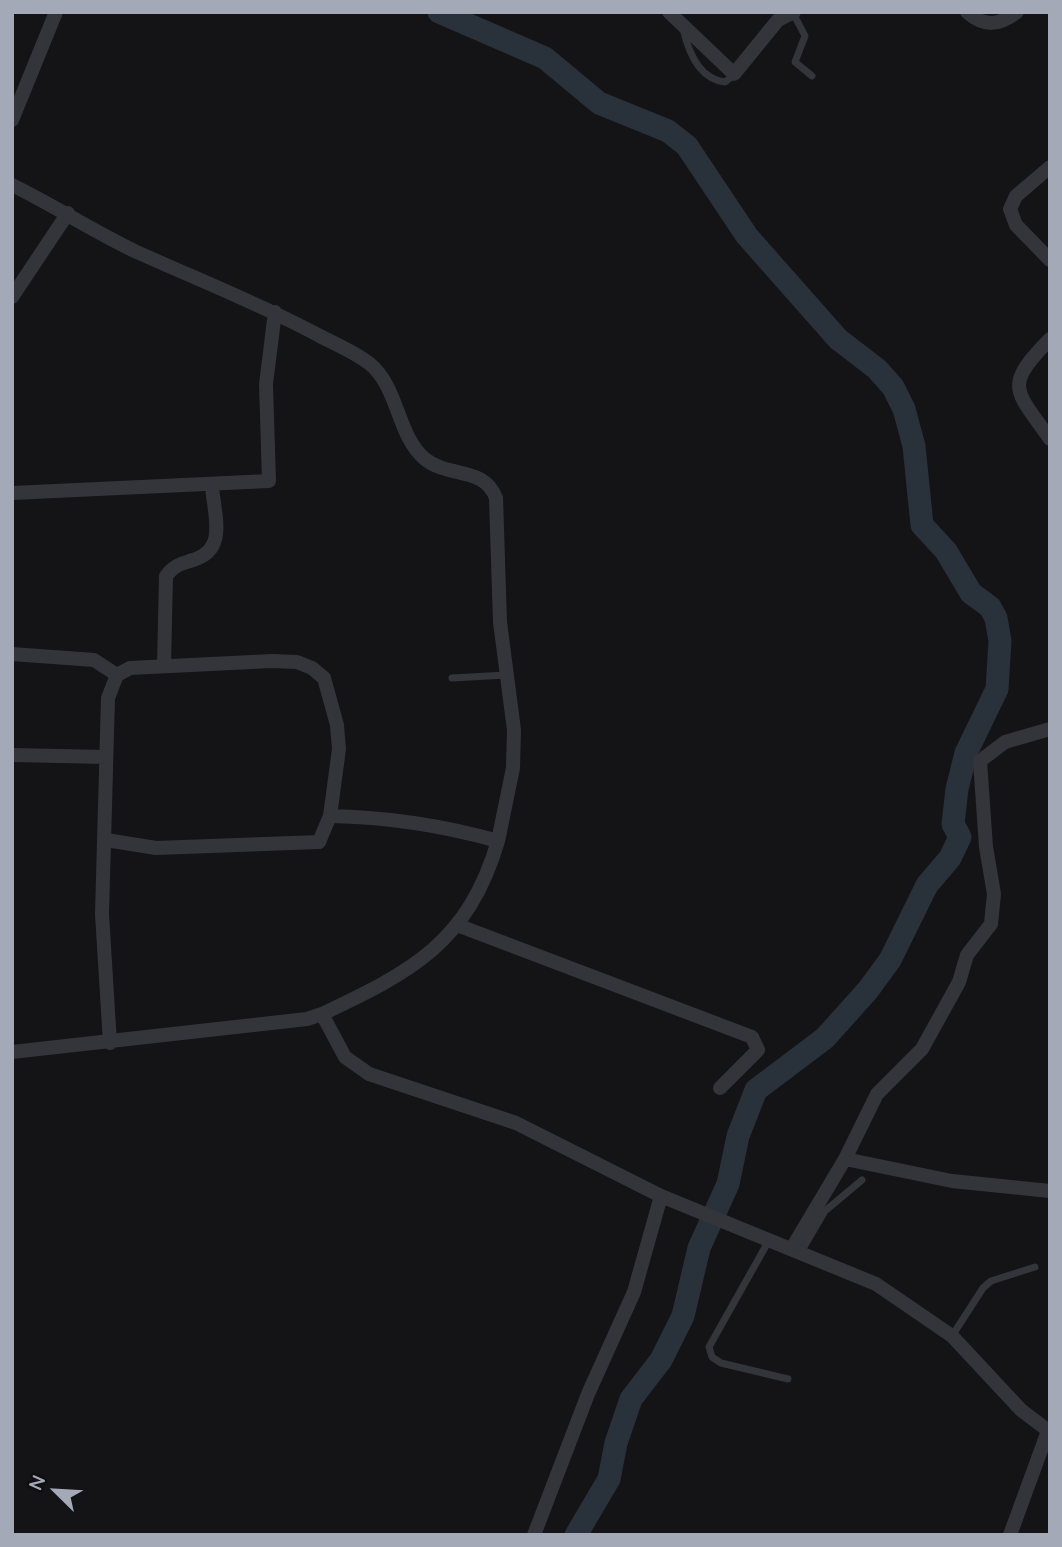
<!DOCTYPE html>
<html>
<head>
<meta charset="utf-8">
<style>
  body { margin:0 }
  #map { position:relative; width:1062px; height:1547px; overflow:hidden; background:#141316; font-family:Quicksand,sans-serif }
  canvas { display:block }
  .frame { position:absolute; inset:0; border:14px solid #a4a9b7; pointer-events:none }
  .north { position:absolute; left:21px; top:1456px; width:70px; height:70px; -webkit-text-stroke:5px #0f0f10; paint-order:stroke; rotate:294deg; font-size:19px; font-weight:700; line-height:28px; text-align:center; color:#a4a9b7 }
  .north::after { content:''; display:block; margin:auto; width:24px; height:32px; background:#a4a9b7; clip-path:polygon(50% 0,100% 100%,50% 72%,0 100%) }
</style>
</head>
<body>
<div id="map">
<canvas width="1062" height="1547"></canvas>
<div class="frame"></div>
<div class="north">N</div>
</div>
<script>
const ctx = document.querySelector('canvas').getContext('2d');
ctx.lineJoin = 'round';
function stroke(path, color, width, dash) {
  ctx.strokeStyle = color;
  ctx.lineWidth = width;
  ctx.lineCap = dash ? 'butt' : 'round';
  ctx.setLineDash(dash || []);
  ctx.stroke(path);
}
stroke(new Path2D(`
  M439,12L545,58L599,103L668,131L687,146L747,236L838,339L877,369L893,387L904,409L914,446L922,525L946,551L971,593L990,607L996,618L1000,641L997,689L966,753L957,789L953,824L960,837L950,858L927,885L890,960L868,990L825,1038L756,1090L738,1136L728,1184L699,1248L683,1316L661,1360L631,1399L616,1443L609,1479L576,1535`), '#29313a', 23);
stroke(new Path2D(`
  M793,13L805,36L795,62L812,76
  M683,28C688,51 698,79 725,82L734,75
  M452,678L506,675
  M768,1242L709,1347L712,1357L721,1363L788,1379
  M801,1252L825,1211L862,1180
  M952,1336L983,1288L991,1281L1035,1267`), '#34353b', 7);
stroke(new Path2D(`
  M669,12L734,74L778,20L794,12
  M967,12C984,27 999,26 1017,12
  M12,120L56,12
  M1050,167L1016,196L1010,209L1016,225L1050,260
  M12,185C55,206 96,233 139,253C199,280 260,304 318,335C335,344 355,352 370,364C399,388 397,436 425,459C448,478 484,466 496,498L500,622L514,730L513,768L498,841C441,825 388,817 330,816L319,842L156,848L106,840
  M12,297L68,213
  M1050,339C1003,387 1015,389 1050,439
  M12,493L269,481L266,384L275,312
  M12,654L94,660L117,675
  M164,666L166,576C174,565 181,564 193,560C228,550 214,515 212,486
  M12,755L106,757
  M457,925L752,1037L758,1050L720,1088
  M322,1014L345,1057L369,1074L516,1123L661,1196L876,1284L952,1336L1021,1410L1050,1432
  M110,1043L102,914L108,698L117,675L130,668L272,661L297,662L312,668L324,678L337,725L339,749L330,816
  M12,1052L307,1019L322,1014C411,972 468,943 498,841
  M845,1159L952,1181L1050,1191
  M792,1248L845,1159L877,1094L922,1049L959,982L967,955L991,924L994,894L986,847L980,761L1005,742L1050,729
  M534,1535L588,1394L634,1292L661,1196
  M1010,1535L1048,1431`), '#34353b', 14);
</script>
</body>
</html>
